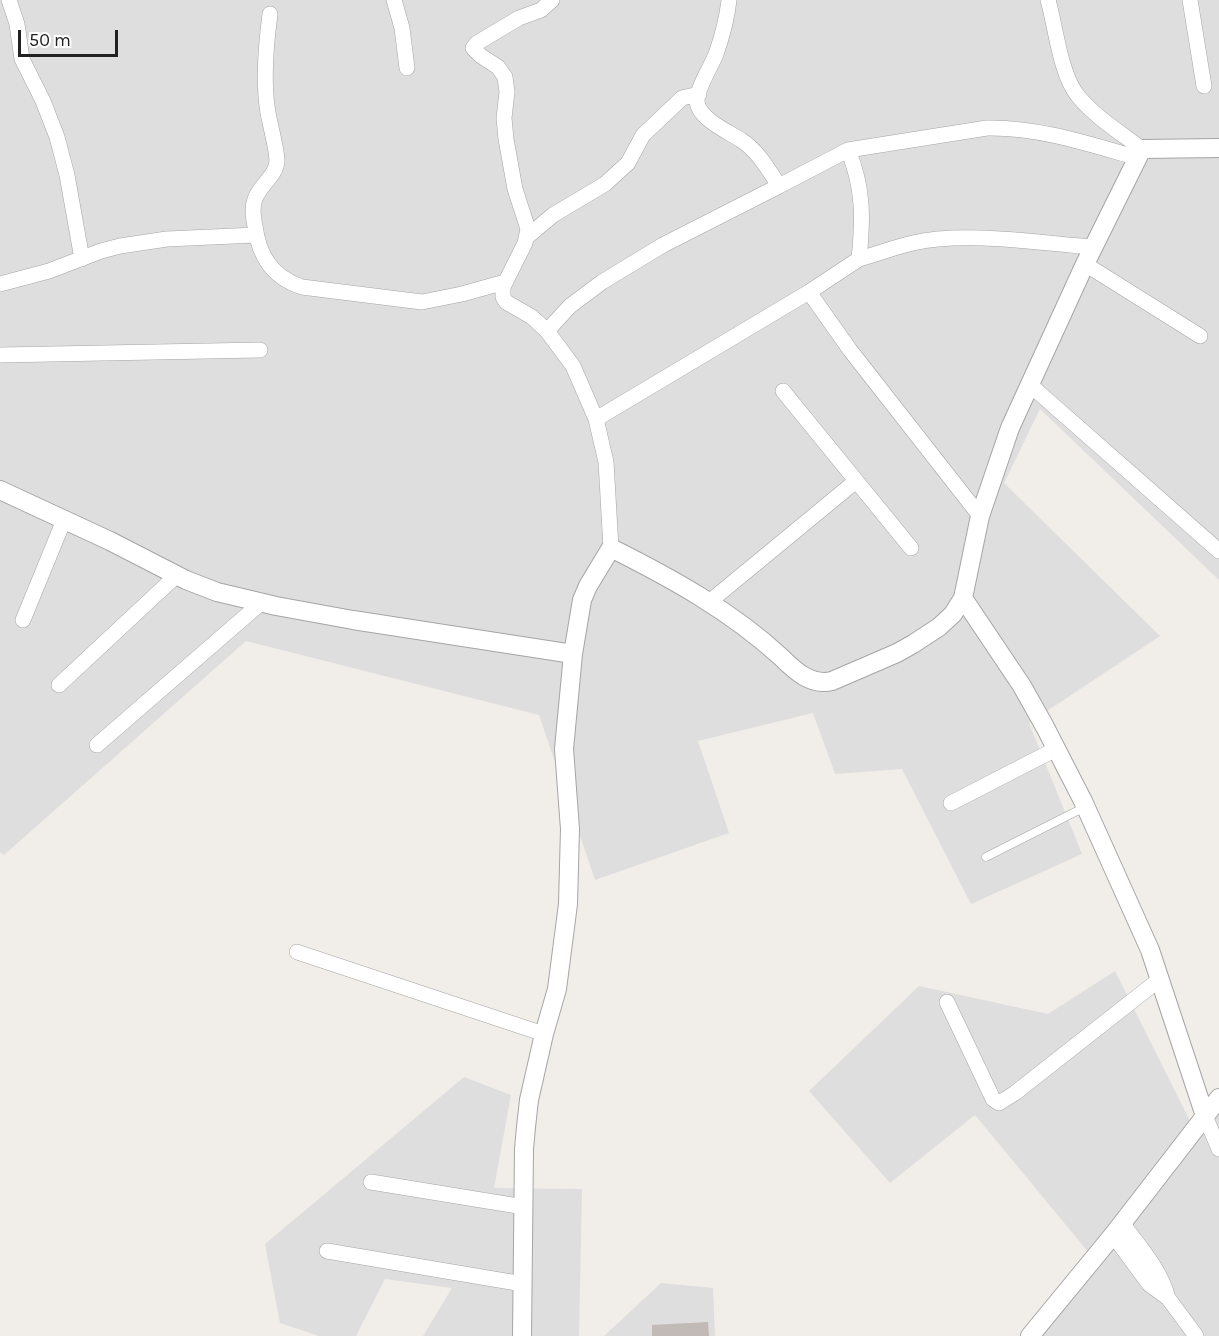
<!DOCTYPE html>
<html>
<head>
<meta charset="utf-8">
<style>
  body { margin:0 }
  #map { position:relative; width:1219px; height:1336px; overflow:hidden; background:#f1eee9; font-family:Karla,sans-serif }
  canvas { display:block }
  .scale { position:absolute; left:18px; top:30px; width:100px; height:27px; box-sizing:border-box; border:3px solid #212121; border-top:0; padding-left:8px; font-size:18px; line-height:21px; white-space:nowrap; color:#212121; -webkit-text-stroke:4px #fff; paint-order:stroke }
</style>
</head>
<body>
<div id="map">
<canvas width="1219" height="1336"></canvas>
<div class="scale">50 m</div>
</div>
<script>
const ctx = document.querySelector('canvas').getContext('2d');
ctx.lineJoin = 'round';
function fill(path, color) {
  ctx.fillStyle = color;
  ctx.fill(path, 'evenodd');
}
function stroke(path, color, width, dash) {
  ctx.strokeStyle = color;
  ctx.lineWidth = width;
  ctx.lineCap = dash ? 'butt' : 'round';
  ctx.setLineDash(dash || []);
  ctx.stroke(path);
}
fill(new Path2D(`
  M0,0H1219V580L1040,409L1004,483L1160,636L1029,723L1082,854L971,904L902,769L835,774L813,713L698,741L729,833L595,880L539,715L246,641L4,855L0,852Z
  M1115,971L1199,1139L1219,1114V1336H1032L1094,1259L975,1115L890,1183L809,1091L919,986L1048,1014Z
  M464,1077L511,1095L494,1188L582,1189L579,1336H423L452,1288L385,1279L356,1336H319L280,1323L265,1244Z
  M661,1283L713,1288L715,1336H604Z`), '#dfdede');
fill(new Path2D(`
  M708,1322L709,1336H652V1325Z`), '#c1bab6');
const service = new Path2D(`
  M986,857L1085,807`);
const minor = new Path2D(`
  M9,0L17,24L22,59L43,101L57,137L67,175L82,259
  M394,0L402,28L407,68
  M729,0C727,18 722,37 716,54C711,67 697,88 697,101C698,119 729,132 741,140C758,151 768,169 779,186L848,150C864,188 863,220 859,259L809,292L850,350L980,516
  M1048,0C1056,28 1060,74 1078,96C1095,117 1121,133 1142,149
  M1190,0L1204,86
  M270,14C266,44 263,75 267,106C269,123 276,143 277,160C277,176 260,184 255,199C252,207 253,217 255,226C259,256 272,277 302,287L422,302L462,294L505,282
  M848,150L987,128C1038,127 1089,144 1138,158
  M528,236L553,215L605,184L628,163L643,135L658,121L682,98L699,94
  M859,259C877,254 895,247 913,243C965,231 1039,243 1093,247
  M1085,264L1200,336
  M0,284L49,271L101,251L120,246L167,239L256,235
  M547,331L532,317L506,302L503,297V287L525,243L528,229L515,189L506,139L504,118L507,92L505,77L498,67L481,56L473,48L477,43L519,18L541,10L552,0
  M0,355L260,350
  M1029,384L1219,551
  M783,391L911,548
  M596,419L809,292
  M611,548L606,462L596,419L573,366L547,331L570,306L602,282L663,245L779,186
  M708,603L856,481
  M23,620L64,520
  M59,685L177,575
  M97,745L262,602
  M951,803L1056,749
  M297,952L544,1034
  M947,1002L993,1099L999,1103L1015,1093L1160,979
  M1205,1116L1219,1149
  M371,1182L524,1207
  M1122,1223C1140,1247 1160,1269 1168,1298
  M1113,1235L1149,1284L1168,1298L1196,1336
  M327,1251L523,1284`);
const tertiary = new Path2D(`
  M0,490L110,541L186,580L217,592L276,606L353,620L573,654
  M963,598L1022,686L1045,727L1083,801L1150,950L1205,1116
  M522,1336L524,1149L526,1127L529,1100L544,1034L557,989L568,904L570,829L564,749L573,654L582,600L588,586L611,548C671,578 731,611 781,657C795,671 811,686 832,681L897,653L913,644L939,627L953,614L963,598L980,516L1010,428L1085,264L1142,149L1219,148
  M1030,1336L1113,1235L1219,1098`);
stroke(service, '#a5a5a5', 9);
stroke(minor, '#a5a5a5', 16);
stroke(tertiary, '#a5a5a5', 20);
stroke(service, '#fff', 8);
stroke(minor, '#fff', 15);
stroke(tertiary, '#fff', 18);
</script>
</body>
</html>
